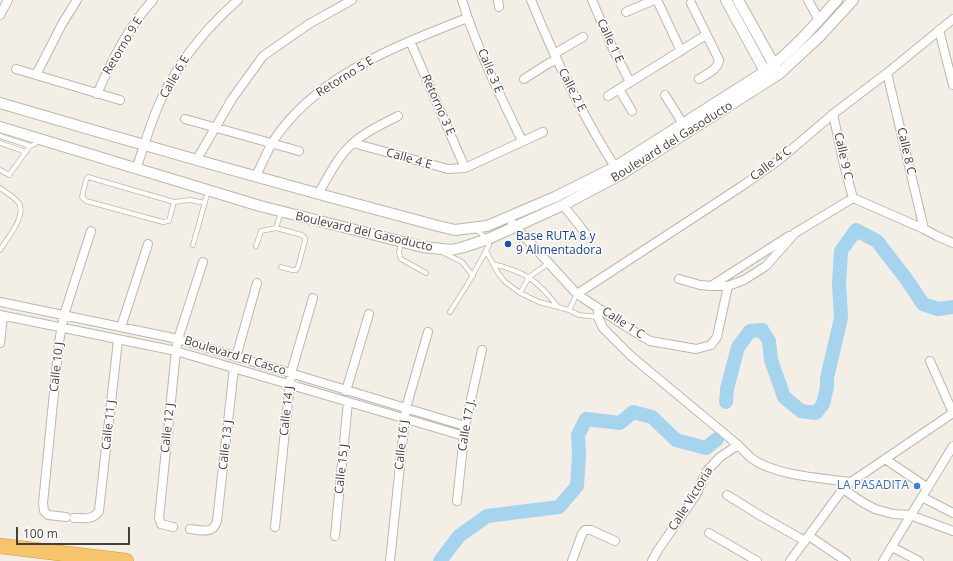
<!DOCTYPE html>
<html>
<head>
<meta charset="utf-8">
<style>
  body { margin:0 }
  #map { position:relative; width:953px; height:561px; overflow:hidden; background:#f3efe7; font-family:"Open Sans",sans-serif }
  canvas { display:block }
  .scale { position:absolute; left:16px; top:527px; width:114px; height:18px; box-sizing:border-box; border:2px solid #453f36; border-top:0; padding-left:5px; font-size:12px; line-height:14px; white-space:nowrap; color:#453f36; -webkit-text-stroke:3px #fff; paint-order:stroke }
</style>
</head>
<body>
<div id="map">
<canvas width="953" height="561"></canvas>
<div class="scale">100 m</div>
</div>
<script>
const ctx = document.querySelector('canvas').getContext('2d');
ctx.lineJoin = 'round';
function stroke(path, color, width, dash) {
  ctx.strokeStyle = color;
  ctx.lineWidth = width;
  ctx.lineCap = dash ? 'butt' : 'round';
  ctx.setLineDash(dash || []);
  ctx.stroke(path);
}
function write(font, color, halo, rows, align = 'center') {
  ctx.font = font + ' "Open Sans",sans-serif';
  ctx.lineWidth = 3;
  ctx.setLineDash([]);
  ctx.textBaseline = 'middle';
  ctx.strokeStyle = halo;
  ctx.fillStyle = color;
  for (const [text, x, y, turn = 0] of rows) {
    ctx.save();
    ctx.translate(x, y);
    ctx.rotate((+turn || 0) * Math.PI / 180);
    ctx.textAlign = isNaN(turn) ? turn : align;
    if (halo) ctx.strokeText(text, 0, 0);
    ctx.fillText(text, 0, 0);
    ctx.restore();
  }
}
stroke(new Path2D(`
  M726,402L727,389L738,347L750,331L762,330L769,341L771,360L784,397L801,411L816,413L823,404L827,387V378L841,318L839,283L841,251L856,230L877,241L907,280L923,304L938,309L953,307
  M440,561L459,536L487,516L559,507L577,486L579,455L578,435L586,419L620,423L633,412L652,417L676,440L706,448L717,439`), '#a6d3ed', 14);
const service = new Path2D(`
  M0,136L30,146
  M0,143L26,152
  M0,170L9,175L30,146L35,144L38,139
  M0,188C6,192 14,197 18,202C28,214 7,239 0,250
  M174,202L169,221L163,222L86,201L82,197L86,180L88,177L174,202L190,200L205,203
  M281,212L276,228L302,235L305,238V241L298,267L296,270H292L281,267
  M401,242L399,253L401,259L426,273
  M193,245L208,191
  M256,246L261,231L276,228
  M486,251L498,273L504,281L520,293L539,302L569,310L579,315L598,317
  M444,253L462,262L473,276
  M493,264C526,272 537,280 558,307
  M520,293L529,277L549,263
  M569,310L577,294
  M450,312L467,285L486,251L489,245L488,239L475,229`);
const minor = new Path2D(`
  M462,0C477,49 500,95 522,141
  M498,0L499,7
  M531,0C555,59 583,117 617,170
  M592,0L613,49L630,82
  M657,0L681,51
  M808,0L819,20
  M691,3L719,60C718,70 706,74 699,79
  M626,12L654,0
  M0,15L8,0
  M939,30L953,85
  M410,41L465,168
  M554,54L583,37
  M16,69L120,100
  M887,73L924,229
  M36,75L62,24L77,0
  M524,79L549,63L557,60
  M619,89L632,111
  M97,94C112,60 128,27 153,0
  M665,95L683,124
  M608,96L706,35
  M833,114L844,165L853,198
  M185,119L299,151
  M353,143L448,169L465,168L543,132
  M197,159L232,99L263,56L309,24L352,0
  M136,169C144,147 150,124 160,102C178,62 205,29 238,0
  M256,176C261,166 266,154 272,143C314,76 397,46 467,18
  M318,194C328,177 338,156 353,143C366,131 383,124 398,116
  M563,205L586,234
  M512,223L577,294L625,326L650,341L696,349L711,345L717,337L728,286
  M679,279L700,285L711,286H728L744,280L766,266L795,233L853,198L924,229L937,236L953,243
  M711,286L789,236
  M577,294L742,186L779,160L833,114L887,73L953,19
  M0,302L178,339L465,426
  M598,308V317L603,328L631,356L738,445C742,449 747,454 751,458C775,476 822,478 851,482
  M0,315L176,351L464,436
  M121,327L148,244
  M0,343L3,316
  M236,357L257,283
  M930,361L953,413
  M346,391L369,314
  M885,459L928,488
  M843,489L862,502L875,509L893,514L910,515L953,531
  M727,495L761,516L805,541
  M922,497L953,513
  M457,501L465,426L482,350
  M66,517L48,515L44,511L43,503L59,342L64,315L91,231
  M74,518C84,518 94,520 99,511L118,340
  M173,527L161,524L159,518L176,351L178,339L203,262
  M275,527L291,373L313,298
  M190,529C201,530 213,535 217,521L234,368
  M709,533L757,561
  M335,536L348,402
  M809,536L846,561
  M892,547L919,561
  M390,561L406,408L428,332
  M572,561L582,534L585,530H591L615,541
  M652,561L658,550L696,495L706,472L720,457L738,445
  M790,561L843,489L851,482L953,413
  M883,561L953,446`);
const tertiary = new Path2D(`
  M726,0L768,77
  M738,0L777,70
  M0,103C145,146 291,187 438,226L455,230L487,226L555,197L615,167L764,72C791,52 815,25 837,0
  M0,127L260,206L423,247L451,250L464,247L488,239L563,205L620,175L779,74L821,35L853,0`);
const motorway = new Path2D(`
  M0,546L126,561`);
stroke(service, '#beb6aa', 5.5);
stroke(minor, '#beb6aa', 10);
stroke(tertiary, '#beb6aa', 12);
stroke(motorway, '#d6983e', 16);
stroke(service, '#fff', 4);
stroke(minor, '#fff', 8);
stroke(tertiary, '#fff', 10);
stroke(motorway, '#f7c46e', 15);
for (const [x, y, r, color] of [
  [508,244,4,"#1a4fb4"],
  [917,486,4,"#3f7fe0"]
]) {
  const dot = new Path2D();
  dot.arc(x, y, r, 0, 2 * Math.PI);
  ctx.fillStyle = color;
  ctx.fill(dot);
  stroke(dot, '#fff', 1.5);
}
write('12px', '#453f36', '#fff', [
  ["Calle 1 E",610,41,65],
  ["Retorno 9 E",123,46,-59],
  ["Calle 3 E",490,71,67],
  ["Calle 6 E",175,77,-60],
  ["Retorno 5 E",345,77,-32],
  ["Calle 2 E",572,90,63],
  ["Retorno 3 E",438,105,66],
  ["Boulevard del Gasoducto",672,142,-32],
  ["Calle 8 C",906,151,77],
  ["Calle 9 C",843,156,77],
  ["Calle 4 E",409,159,16],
  ["Calle 4 C",771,164,-37],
  ["Boulevard del Gasoducto",364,232,13],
  ["Calle 1 C",623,323,33],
  ["Boulevard El Casco",235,356,17],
  ["Calle 10 J",57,367,-84],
  ["Calle 14 J",287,411,-84],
  ["Calle 11 J",109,425,-84],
  ["Calle 17 J.",467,425,-80],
  ["Calle 12 J",168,428,-84],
  ["Calle 13 J",226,445,-84],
  ["Calle 16 J",402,445,-84],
  ["Calle 15 J",342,469,-84],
  ["Calle Victoria",691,499,-58]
]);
write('12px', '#164399', '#fff', [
  ["Base RUTA 8 y",516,237],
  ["9 Alimentadora",516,251]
], 'left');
write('12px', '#366cbe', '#fff', [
  ["LA PASADITA",909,486]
], 'right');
</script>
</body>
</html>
